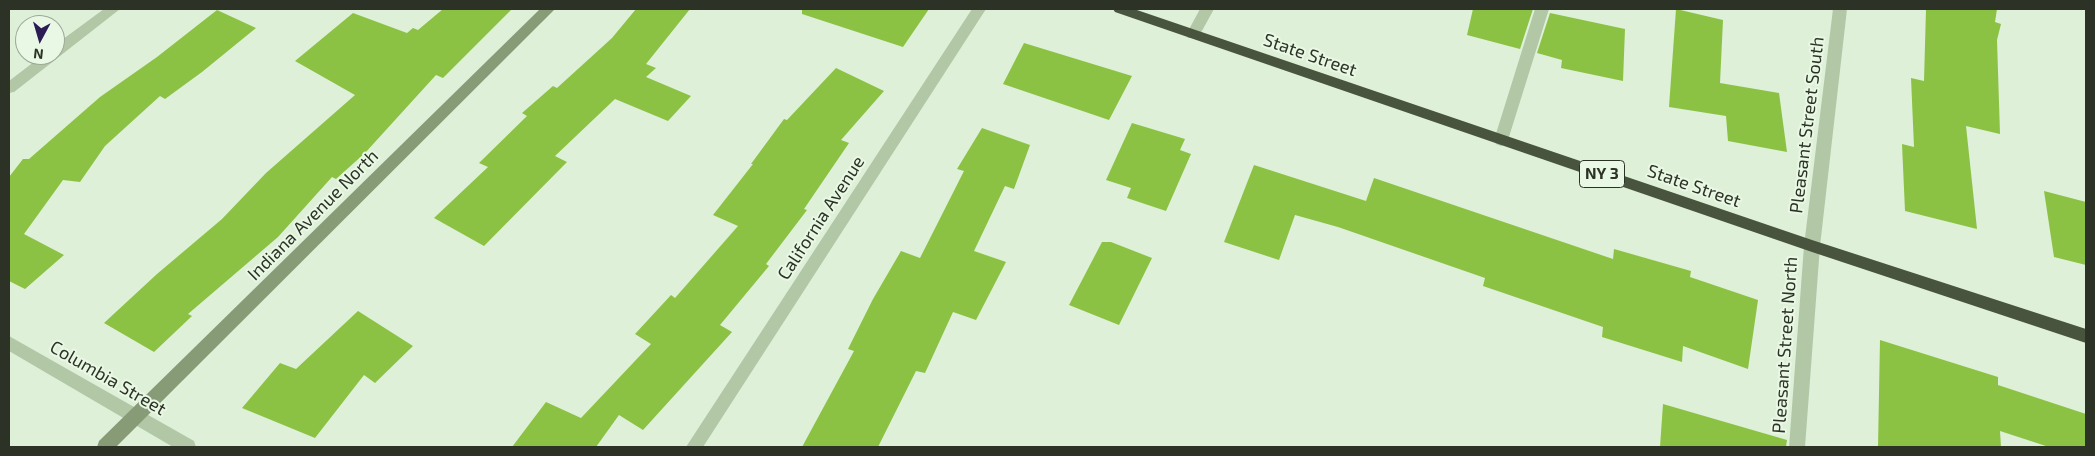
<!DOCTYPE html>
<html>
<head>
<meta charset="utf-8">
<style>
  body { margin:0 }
  #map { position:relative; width:2095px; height:456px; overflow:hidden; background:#def0d8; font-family:"Exo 2",sans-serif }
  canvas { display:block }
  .frame { position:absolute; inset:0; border:10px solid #2c3326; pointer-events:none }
  .north { position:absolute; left:15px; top:15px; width:50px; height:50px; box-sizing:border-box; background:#e9f8e4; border:1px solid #9da998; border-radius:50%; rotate:186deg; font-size:14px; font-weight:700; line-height:20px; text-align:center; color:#2c3326 }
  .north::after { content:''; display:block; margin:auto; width:18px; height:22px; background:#2b1d53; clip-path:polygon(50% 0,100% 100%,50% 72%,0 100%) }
</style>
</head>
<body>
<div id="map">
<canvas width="2095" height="456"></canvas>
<div class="frame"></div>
<div class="north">N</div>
</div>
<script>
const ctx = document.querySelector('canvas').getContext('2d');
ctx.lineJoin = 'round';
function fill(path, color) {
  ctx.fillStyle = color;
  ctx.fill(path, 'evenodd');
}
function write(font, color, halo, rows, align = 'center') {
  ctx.font = font + ' "Exo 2",sans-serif';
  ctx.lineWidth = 4;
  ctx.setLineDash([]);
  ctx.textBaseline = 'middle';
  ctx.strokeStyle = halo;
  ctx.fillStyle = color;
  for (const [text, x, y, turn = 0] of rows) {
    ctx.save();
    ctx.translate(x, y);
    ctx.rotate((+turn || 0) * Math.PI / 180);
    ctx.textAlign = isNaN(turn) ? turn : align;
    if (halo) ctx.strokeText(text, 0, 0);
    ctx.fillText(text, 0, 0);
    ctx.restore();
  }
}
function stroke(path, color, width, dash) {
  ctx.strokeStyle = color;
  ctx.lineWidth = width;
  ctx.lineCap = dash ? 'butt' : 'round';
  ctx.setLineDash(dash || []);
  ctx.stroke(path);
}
fill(new Path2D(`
  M443,9H512L443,78L436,75L365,153L336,179L332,177L278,237L188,314L192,316L154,352L104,323L157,274L222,219L266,173L355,95L295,61L353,13L407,33L413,28L418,30Z
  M636,9H690L646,64L656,68L646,77L691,96L668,121L615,99L555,156L567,162L484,246L434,218L488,167L479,163L527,116L522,113L553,86L557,88L612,38Z
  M802,9H929L903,47L802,14Z
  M1473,9H1533L1520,49L1467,35Z
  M1676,9L1723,20L1720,83L1779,93L1787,152L1728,141L1726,116L1669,107Z
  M1926,9H1997L1995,22L2001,24L1997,40L2000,134L1966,126L1977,229L1905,211L1902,144L1914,147L1911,78L1924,81Z
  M217,10L256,28L202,72L165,99L160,96L105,146L80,182L63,180L24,234L64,255L25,289L9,281V177L23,159H29L100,97L157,57Z
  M1550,13L1625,29L1623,81L1561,68L1562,60L1537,53Z
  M1024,43L1132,76L1109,120L1003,84Z
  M836,68L884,91L841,140L849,143L804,209L807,210L766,264L769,266L720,325L732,332L643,430L619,415L596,447H512L546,402L581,418L651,344L635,334L671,295L675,298L738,226L713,215L753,164H751L784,119L787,120Z
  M1132,123L1185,139L1180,150L1191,154L1166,211L1127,198L1131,188L1106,180Z
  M982,128L1030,145L1014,189L1005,186L974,251L1006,262L976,320L953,312L925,373L916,371L878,447H802L854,351L848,349L873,299L901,251L920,258L964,171L957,169Z
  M1254,165L1366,201L1374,178L1613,259L1614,249L1691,271L1690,277L1758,300L1748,369L1683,346L1682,362L1602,337L1603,327L1483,286L1485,278L1338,227L1295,215L1279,260L1224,242Z
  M2044,191L2086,202V265L2054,257Z
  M1102,242H1111L1152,258L1119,325L1069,305Z
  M358,311L413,346L375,383L364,375L315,438L242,408L280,363L296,369Z
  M1880,340L1998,377V385L2086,414V447H2049L2000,431L2001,447H1878Z
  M1663,404L1787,440L1786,447H1660Z`), '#8bc244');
fill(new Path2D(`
  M1200,9H1214L1198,38H1188L1186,35Z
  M1535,9H1549L1508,140L1506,144L1501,146L1496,144L1494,140Z`), '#b1c7a5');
fill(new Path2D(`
  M104,9H120L14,92L9,93V81L43,55H55V45Z
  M972,9H986L703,447H686Z
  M1833,9H1847L1820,246L1805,447H1789L1804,246Z
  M9,336L194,441L196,447H173L9,351Z`), '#b1c7a5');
fill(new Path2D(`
  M540,9H555L116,447H97L99,441Z`), '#869b76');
fill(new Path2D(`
  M1113,9H1134L1812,240L2086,329V343L1812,252L1115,12Z`), '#48543d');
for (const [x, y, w] of [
  [1602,174,45]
]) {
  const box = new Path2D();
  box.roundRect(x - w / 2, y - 13.5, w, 27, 4);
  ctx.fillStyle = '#e9f8e4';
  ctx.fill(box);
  stroke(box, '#2c3326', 1);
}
write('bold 16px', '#2c3326', null, [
  ["NY 3",1602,174]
]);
write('18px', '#2c3326', '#e9f8e4', [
  ["State Street",1310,55,19],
  ["Pleasant Street South",1807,125,-83],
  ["State Street",1694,186,19],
  ["Indiana Avenue North",313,215,-45],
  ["California Avenue",821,218,-57],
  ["Pleasant Street North",1785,345,-86],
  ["Columbia Street",108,378,30]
]);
</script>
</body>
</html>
